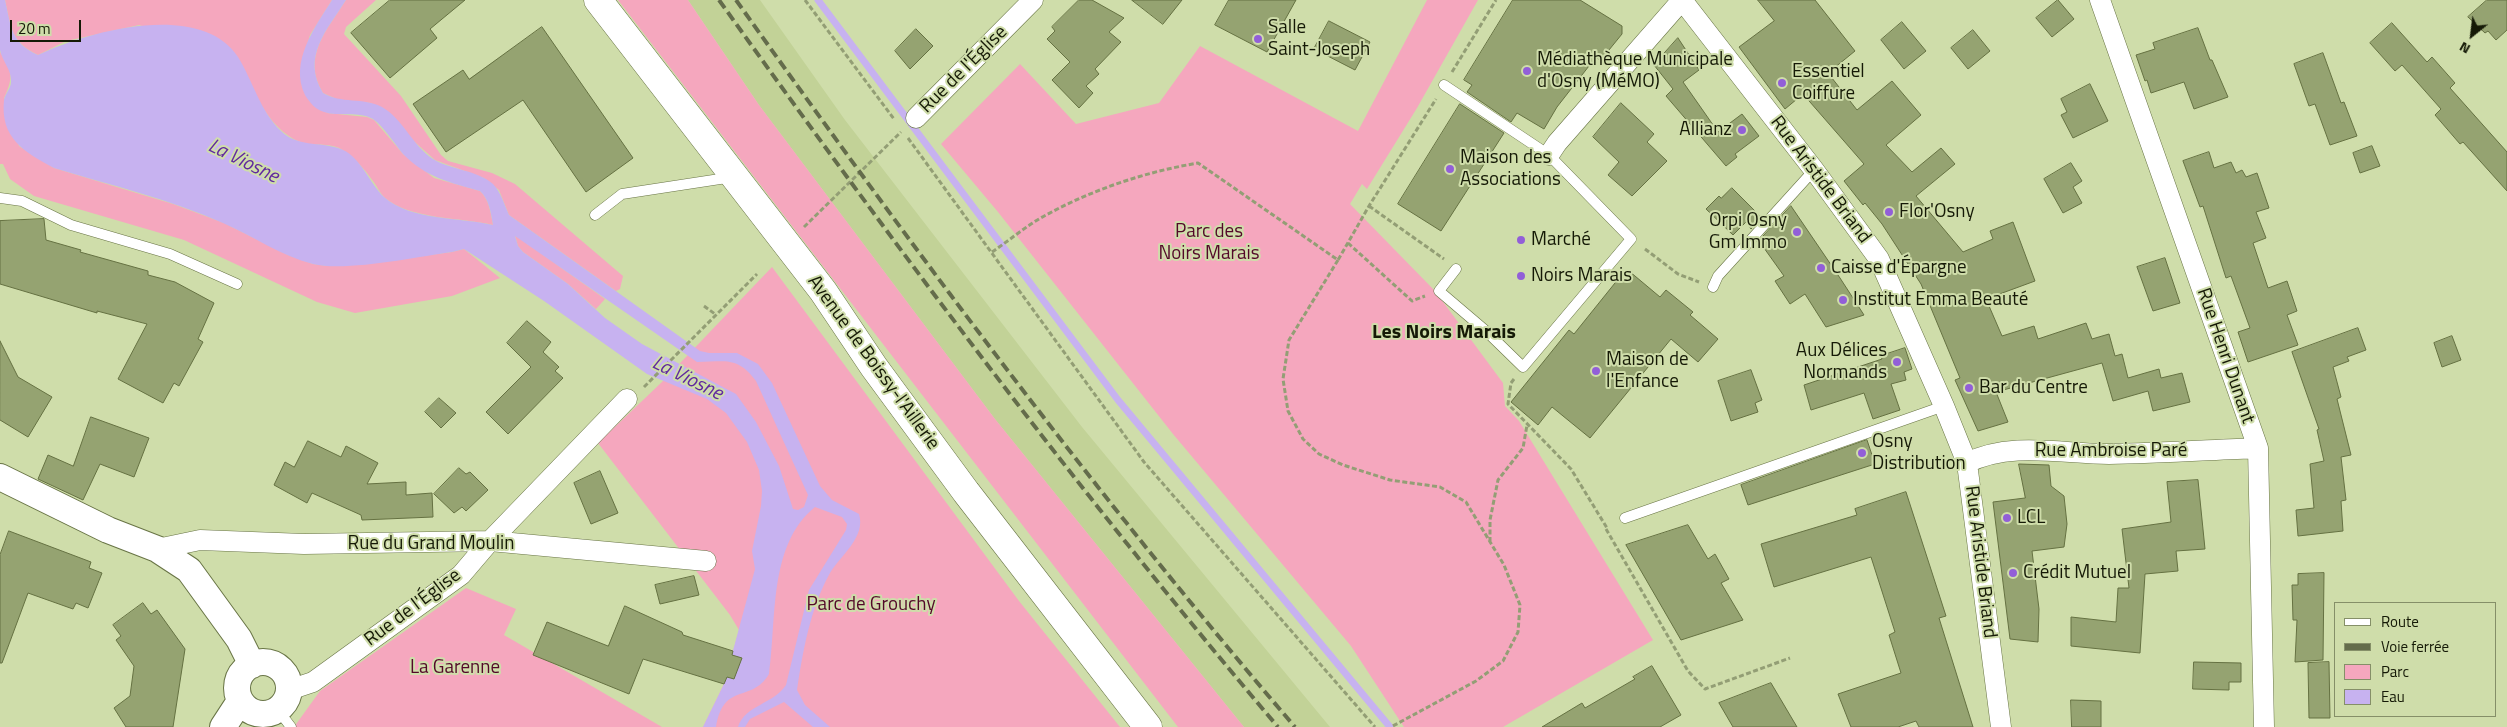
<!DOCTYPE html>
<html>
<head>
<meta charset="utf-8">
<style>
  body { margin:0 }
  #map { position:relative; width:2507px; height:727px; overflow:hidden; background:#cfddaa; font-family:"Titillium Web",sans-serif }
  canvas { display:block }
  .legend { position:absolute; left:2334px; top:602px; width:162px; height:115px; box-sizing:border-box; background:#cfddaa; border:1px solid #858f68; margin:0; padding:6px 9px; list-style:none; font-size:15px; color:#151906 }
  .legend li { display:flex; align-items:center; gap:10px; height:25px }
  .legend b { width:25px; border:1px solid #858f68 }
  .north { position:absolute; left:2447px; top:10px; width:50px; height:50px; -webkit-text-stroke:4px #cfddaa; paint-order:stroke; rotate:209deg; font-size:14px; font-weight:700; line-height:20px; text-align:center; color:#151906 }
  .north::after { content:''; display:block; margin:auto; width:18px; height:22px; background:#151906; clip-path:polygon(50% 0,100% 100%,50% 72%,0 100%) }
  .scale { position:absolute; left:10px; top:20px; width:71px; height:22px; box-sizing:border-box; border:2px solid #151906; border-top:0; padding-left:6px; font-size:15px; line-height:18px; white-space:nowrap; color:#151906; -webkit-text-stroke:4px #cfddaa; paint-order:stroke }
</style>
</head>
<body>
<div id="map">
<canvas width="2507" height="727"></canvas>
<ul class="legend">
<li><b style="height:6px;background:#fff"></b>Route</li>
<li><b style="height:6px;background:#646c4b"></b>Voie ferrée</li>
<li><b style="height:14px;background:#f5a7be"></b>Parc</li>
<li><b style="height:14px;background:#c7b2f0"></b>Eau</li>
</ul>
<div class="north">N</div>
<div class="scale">20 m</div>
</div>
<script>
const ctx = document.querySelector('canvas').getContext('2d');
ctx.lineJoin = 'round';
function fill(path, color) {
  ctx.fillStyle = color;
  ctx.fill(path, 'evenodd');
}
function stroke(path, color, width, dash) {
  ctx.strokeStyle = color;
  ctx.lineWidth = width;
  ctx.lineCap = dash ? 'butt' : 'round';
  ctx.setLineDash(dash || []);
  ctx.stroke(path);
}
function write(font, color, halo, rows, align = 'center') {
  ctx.font = font + ' "Titillium Web",sans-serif';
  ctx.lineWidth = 4;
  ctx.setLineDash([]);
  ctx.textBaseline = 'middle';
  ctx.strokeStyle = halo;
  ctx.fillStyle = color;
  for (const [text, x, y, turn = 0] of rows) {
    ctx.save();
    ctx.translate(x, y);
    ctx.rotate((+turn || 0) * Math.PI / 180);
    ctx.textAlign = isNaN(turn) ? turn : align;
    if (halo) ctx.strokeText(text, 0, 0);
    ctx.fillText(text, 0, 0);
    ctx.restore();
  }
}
fill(new Path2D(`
  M688,0H760L845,120L1082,427L1330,727H1244L995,419L759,105Z`), '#c2d297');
fill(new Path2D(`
  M5,0H332L310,35L301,65L327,113L367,117L374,120L403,154L434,178L480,191C489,199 491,214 493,225C461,217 410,220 384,197C380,193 377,186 373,181C365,170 354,156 341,149C330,142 312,147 300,142C265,127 253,87 237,56L139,25L66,41L38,55C11,42 11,27 5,0Z
  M346,0H376L346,27L344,34L401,96L441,155L448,161L492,173L515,184L623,276L620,289L616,291L509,215L499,190L484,178L435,160L371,103L339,100L323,93C301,57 327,30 346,0Z
  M618,0H688L759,105L995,419L1244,727H1178Z
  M1427,0H1478L1417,108L1367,189L1362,184L1350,204L1435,291L1503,383L1505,406L1519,421L1653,640L1503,727H1404L1351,646L1173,434L998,212L941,144L1020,64L1076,124L1159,103L1200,46L1358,131Z
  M0,52C12,71 14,77 4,98L19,146L54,168L173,204L224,223L288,255L313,264L328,266L369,263L452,252L464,249L500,278L452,296L355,313L317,302L184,240L34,196L10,179L3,164H0Z
  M515,235L605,299L596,309L568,284L523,252L518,246Z
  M772,267L1019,601L1120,727H703L724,684L739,630L730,615L598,443L663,381Z
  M466,588L516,609L504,635L662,727H294L320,691Z`), '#f5a7be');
fill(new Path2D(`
  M0,0H5C11,27 11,43 38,55C88,31 201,0 238,57C253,81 260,111 281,131C297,147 319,142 338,148C360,154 369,183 384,197C411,221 460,217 493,225C491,213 489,199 480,191C451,183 425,177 403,154C394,143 384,127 373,119C359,111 339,117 324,112C315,109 310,103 305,95C289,62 315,27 332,0H346C327,30 301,57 323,93C341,104 363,97 382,107C403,119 412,145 433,159C451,170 477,170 493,184C501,192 504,204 509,215L700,351L709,353H737L758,364L772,383L820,486L832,500L859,514C866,537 841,555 830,573C810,609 803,651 797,690L805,705L830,727H813L784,702L750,719L745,727H738C745,705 774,704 786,685L809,590L846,530L847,524L842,517L815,507C768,545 777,619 769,674C751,704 724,681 716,727H703L724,684L755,569L752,551L761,506L762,491L759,470L747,442L726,413L707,399L647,374L544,301L464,249L452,252C416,257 345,272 313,264C281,256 253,236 223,223C169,199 110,185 54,168C24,152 0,138 4,100C5,94 11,88 11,82C12,70 2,61 0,50C0,34 0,16 0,0ZM515,236L697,362C726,362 737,356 756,381L808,495L804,507L798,510L793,509L779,466L756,422L736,394L642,344L605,318L568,284L523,252L518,246Z`), '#c7b2f0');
stroke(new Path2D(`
  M818,0L1118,400L1390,727`), '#c7b2f0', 7);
const building = new Path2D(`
  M390,0H465L430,29L437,38L390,78L351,33Z
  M1079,0H1092L1124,18L1109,32L1121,42L1095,69L1099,74L1086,86L1093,93L1079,108L1052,80L1070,62L1047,39L1055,31L1052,27Z
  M1132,0H1182L1163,24Z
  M1229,0H1296L1267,52L1215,25Z
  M1513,0H1580L1622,26V34L1600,61L1596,57L1557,107L1544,129L1517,113L1511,122L1467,92L1472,85L1464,80Z
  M1758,0H1815L1855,51L1828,73L1857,110L1892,81L1921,115L1886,145L1912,172L1941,148L1955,164L1916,196L1963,252L1993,239L1990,231L2013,222L2035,281L1986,299L2002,336L2034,326L2038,339L2086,323L2092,339L2109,334L2115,356L2122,354L2128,378L2159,369L2161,378L2182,373L2190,402L2153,411L2148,391L2113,401L2102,363L1996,392L2008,422L1978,431L1955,380L1960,378L1921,284L1882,224L1865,203L1863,205L1844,181L1864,164L1803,94L1785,109L1739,47L1774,21Z
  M2058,0L2074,19L2052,37L2036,18Z
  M2487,0H2507V30L2496,40L2488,31L2485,33L2468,17Z
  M1329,21L1370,42L1355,70L1314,49Z
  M1902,22L1926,51L1904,69L1881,40Z
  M2392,23L2427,62L2432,57L2455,83L2450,88L2507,152V191L2463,142L2460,144L2435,115L2441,109L2402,65L2395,71L2370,43Z
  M542,27L633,158L586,192L523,100L446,152L413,104L463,70L469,79Z
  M2198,28L2210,60H2212L2228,97L2194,109L2184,82L2151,93L2147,80L2145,81L2136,55L2155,49L2153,43Z
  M916,29L933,46L910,69L895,51Z
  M1973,30L1990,51L1968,69L1951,48Z
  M1678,38L1699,70L1683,82L1718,132L1742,114L1759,136L1735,154L1737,157L1726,166L1666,96L1673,89L1654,65Z
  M2323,53L2341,103L2344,102L2357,136L2330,145L2315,104L2309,106L2294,64Z
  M2090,84L2108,121L2073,138L2061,115L2067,112L2061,99Z
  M1621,103L1654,134L1647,142L1667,161L1632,196L1608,175L1619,162L1593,137Z
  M1460,104L1504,133L1441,231L1398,204Z
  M2372,146L2380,166L2360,173L2353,153Z
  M2209,152L2214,168L2231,162L2236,173L2242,170L2246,177L2257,173L2269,208L2256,212L2266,238L2253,243L2268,288L2287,281L2297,311L2287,315L2298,345L2248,362L2238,332L2250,328L2231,276L2226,278L2203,206L2200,207L2183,161Z
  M2071,163L2082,181L2073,187L2082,203L2063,213L2044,179Z
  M1732,188L1762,218L1751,229L1746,222L1733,235L1706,209L1719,196L1721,198Z
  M1791,206L1840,278L1864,315L1826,327L1805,294L1790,304L1775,281L1784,276L1759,241Z
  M44,219L46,240L81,250L80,252L148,271V275L175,282L214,303L198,339L203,342L179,386L174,383L163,403L118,379L147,324L97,311V313L0,284V221Z
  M2165,258L2180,303L2153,311L2137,267Z
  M1629,271L1660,297L1666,290L1693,312L1690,315L1718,339L1698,362L1671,339L1590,438L1552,407L1538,425L1511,402L1569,330L1574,334L1619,278L1622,280Z
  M527,321L551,342L543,352L559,367L555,371L563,378L508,434L486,412L531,367L507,343Z
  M2358,328L2366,350L2347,357L2349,361L2333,367L2341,397L2337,399L2351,455L2341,457L2346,500L2341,501L2343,531L2298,536L2296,510L2314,508L2310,464L2324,461L2317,430L2319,429L2292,352Z
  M2452,336L2461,360L2442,367L2434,343Z
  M0,341L18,377L52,397L28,437L0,420Z
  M1905,348L1912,369L1904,372L1906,380L1891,384L1900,410L1873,419L1864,393L1811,410L1804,385L1882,359L1881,356Z
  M1751,370L1762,400L1755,403L1758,412L1731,421L1718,381Z
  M439,398L456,413L441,428L425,412Z
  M91,417L149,438L134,477L100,464L83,500L38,479L48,455L73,466Z
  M1867,440L1875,464L1748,505L1741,485Z
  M308,441L341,457L346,446L378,463L367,484L406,482V495L432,493L433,517L362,520L361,515L312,493L307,503L274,485L285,462L294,467Z
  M2019,464L2049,465L2051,486L2064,496L2067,524L2064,547L2032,551L2039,609L2038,642L2010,639L1993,502L2025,498Z
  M459,468L466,474L470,472L488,490L466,511L462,507L454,513L434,494Z
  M600,471L618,513L591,524L574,483Z
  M2198,480L2205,549L2176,551L2178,571L2145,574L2140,653L2071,646V617L2116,622L2118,588H2129L2122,529L2171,522L2167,482Z
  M1906,492L1946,616L1939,618L1973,727H1919L1916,721L1898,727H1851L1838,694L1901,673L1889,635L1895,632L1871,557L1774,587L1761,544L1857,515L1855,509Z
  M1688,525L1708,559L1715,554L1729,579L1721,583L1743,620L1681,640L1626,545Z
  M9,531L91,562L89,568L102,573L88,608L76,603L73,609L28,593L2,663H0V555Z
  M2324,573L2323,660L2295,662L2297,620H2293L2292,585H2298V574Z
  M694,576L699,595L660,604L655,585Z
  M143,603L151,614L157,610L185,649L173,727H126L114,708L130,696L134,666L116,640L121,636L113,625Z
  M625,606L682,632L683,635L733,651L732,655L742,658L734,679L727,677L724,684L643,659L629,694L533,655L547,622L608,646Z
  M2194,662L2241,663V682H2229V690L2193,689Z
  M2329,662L2330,718H2309L2308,663Z
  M1652,666L1681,715L1660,727H1542L1582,703L1585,708L1635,679L1633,677Z
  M1771,683L1797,727H1733L1719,703Z
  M2071,700L2101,701V727H2072Z`);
fill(building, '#95a371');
stroke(building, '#657142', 1);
const service = new Path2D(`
  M1444,85L1549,155L1631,239L1523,367L1486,331L1439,291L1456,269
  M0,198L22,201L71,225L170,254L237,284
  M595,215L622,194L733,177
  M1713,287L1718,276L1814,170
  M1625,518L1944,406
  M278,710L291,727`);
const minor = new Path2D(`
  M1682,0L1814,170L1879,259L1944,406L1967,463L2001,727
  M2100,0L2258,448L2264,727
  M916,118L1033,0
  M1549,155L1557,143L1682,0
  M1967,463C2011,441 2062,454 2109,454C2159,453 2208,450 2258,448
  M157,549L200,540L304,544L490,541L706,561
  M289,690L313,682L461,575L490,541L627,399`);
const tertiary = new Path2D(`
  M0,477L108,530L157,549L189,570L239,639L252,665
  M237 688a26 26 0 1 1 52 0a26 26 0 1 1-52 0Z
  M223,727L240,701`);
const secondary = new Path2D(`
  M598,0L823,291L874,367L966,492L1148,727`);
stroke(service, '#687445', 11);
stroke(minor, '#687445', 21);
stroke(tertiary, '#687445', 28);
stroke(secondary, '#687445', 29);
stroke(new Path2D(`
  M805,0L894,119
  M1452,72L1496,0
  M908,138L1144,462L1375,727
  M1369,206L1444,259
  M804,227L901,132
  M1348,243L1412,301L1425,296
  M1645,249L1678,274L1699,282
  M992,252C1010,240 1027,225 1046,215C1094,189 1145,172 1198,163L1338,260L1369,206L1436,99
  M1338,260L1289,340L1283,379L1288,411L1303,439L1319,454L1343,465L1390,480L1440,487L1466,502L1504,565L1520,605L1518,632L1503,661L1476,681L1391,727
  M704,306L715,314
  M1514,379L1511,383L1508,404L1571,469L1607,528
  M644,387L757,274
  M1606,529L1688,671L1705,689L1790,658
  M1490,542V520L1498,480L1523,448L1527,425`), '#939e75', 3, [5, 2.5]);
stroke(service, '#fff', 10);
stroke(minor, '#fff', 20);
stroke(tertiary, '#fff', 26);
stroke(secondary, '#fff', 28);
stroke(new Path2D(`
  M719,0C897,249 1080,494 1278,727
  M736,0C913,249 1096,495 1295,727`), '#646c4b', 4, [10, 5]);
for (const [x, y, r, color] of [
  [1258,39,5,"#925fd8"],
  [1527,71,5,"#925fd8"],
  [1782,83,5,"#925fd8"],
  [1742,130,5,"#925fd8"],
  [1450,169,5,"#925fd8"],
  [1889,212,5,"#925fd8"],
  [1797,232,5,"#925fd8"],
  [1521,240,5,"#925fd8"],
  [1821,268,5,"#925fd8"],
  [1521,276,5,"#925fd8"],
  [1843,300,5,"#925fd8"],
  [1897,362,5,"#925fd8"],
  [1596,371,5,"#925fd8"],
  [1969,388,5,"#925fd8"],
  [1862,453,5,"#925fd8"],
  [2007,518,5,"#925fd8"],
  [2013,573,5,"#925fd8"]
]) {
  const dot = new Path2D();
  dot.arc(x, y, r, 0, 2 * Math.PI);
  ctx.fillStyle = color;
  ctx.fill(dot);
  stroke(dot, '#cfddaa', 2);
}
write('19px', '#151906', '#cfddaa', [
  ["Salle",1268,28],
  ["Saint-Joseph",1268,50],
  ["Médiathèque Municipale",1537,60],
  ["d'Osny (MéMO)",1537,82],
  ["Essentiel",1792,72],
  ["Coiffure",1792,94],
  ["Allianz",1732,130,"right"],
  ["Maison des",1460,158],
  ["Associations",1460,180],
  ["Flor'Osny",1899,212],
  ["Orpi Osny",1787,221,"right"],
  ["Gm Immo",1787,243,"right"],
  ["Marché",1531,240],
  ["Caisse d'Épargne",1831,268],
  ["Noirs Marais",1531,276],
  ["Institut Emma Beauté",1853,300],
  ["Aux Délices",1887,351,"right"],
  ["Normands",1887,373,"right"],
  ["Maison de",1606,360],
  ["l'Enfance",1606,382],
  ["Bar du Centre",1979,388],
  ["Osny",1872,442],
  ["Distribution",1872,464],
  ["LCL",2017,518],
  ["Crédit Mutuel",2023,573]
], 'left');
write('19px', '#151906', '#cfddaa', [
  ["Rue de l'Église",964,70,-45],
  ["Rue Aristide Briand",1820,180,53],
  ["Rue Henri Dunant",2225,356,71],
  ["Avenue de Boissy-l'Aillerie",873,363,54],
  ["Rue Ambroise Paré",2111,451],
  ["Rue du Grand Moulin",431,544],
  ["Rue Aristide Briand",1980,562,83],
  ["Rue de l'Église",413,608,-37]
]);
write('19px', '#530829', '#cfddaa', [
  ["Parc des",1209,232],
  ["Noirs Marais",1209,254],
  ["Parc de Grouchy",871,605],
  ["La Garenne",455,668]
]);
write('italic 20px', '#61299f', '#cfddaa', [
  ["La Viosne",243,162,26],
  ["La Viosne",687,379,26]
]);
write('bold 20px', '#151906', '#cfddaa', [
  ["Les Noirs Marais",1444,333]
]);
</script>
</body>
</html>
